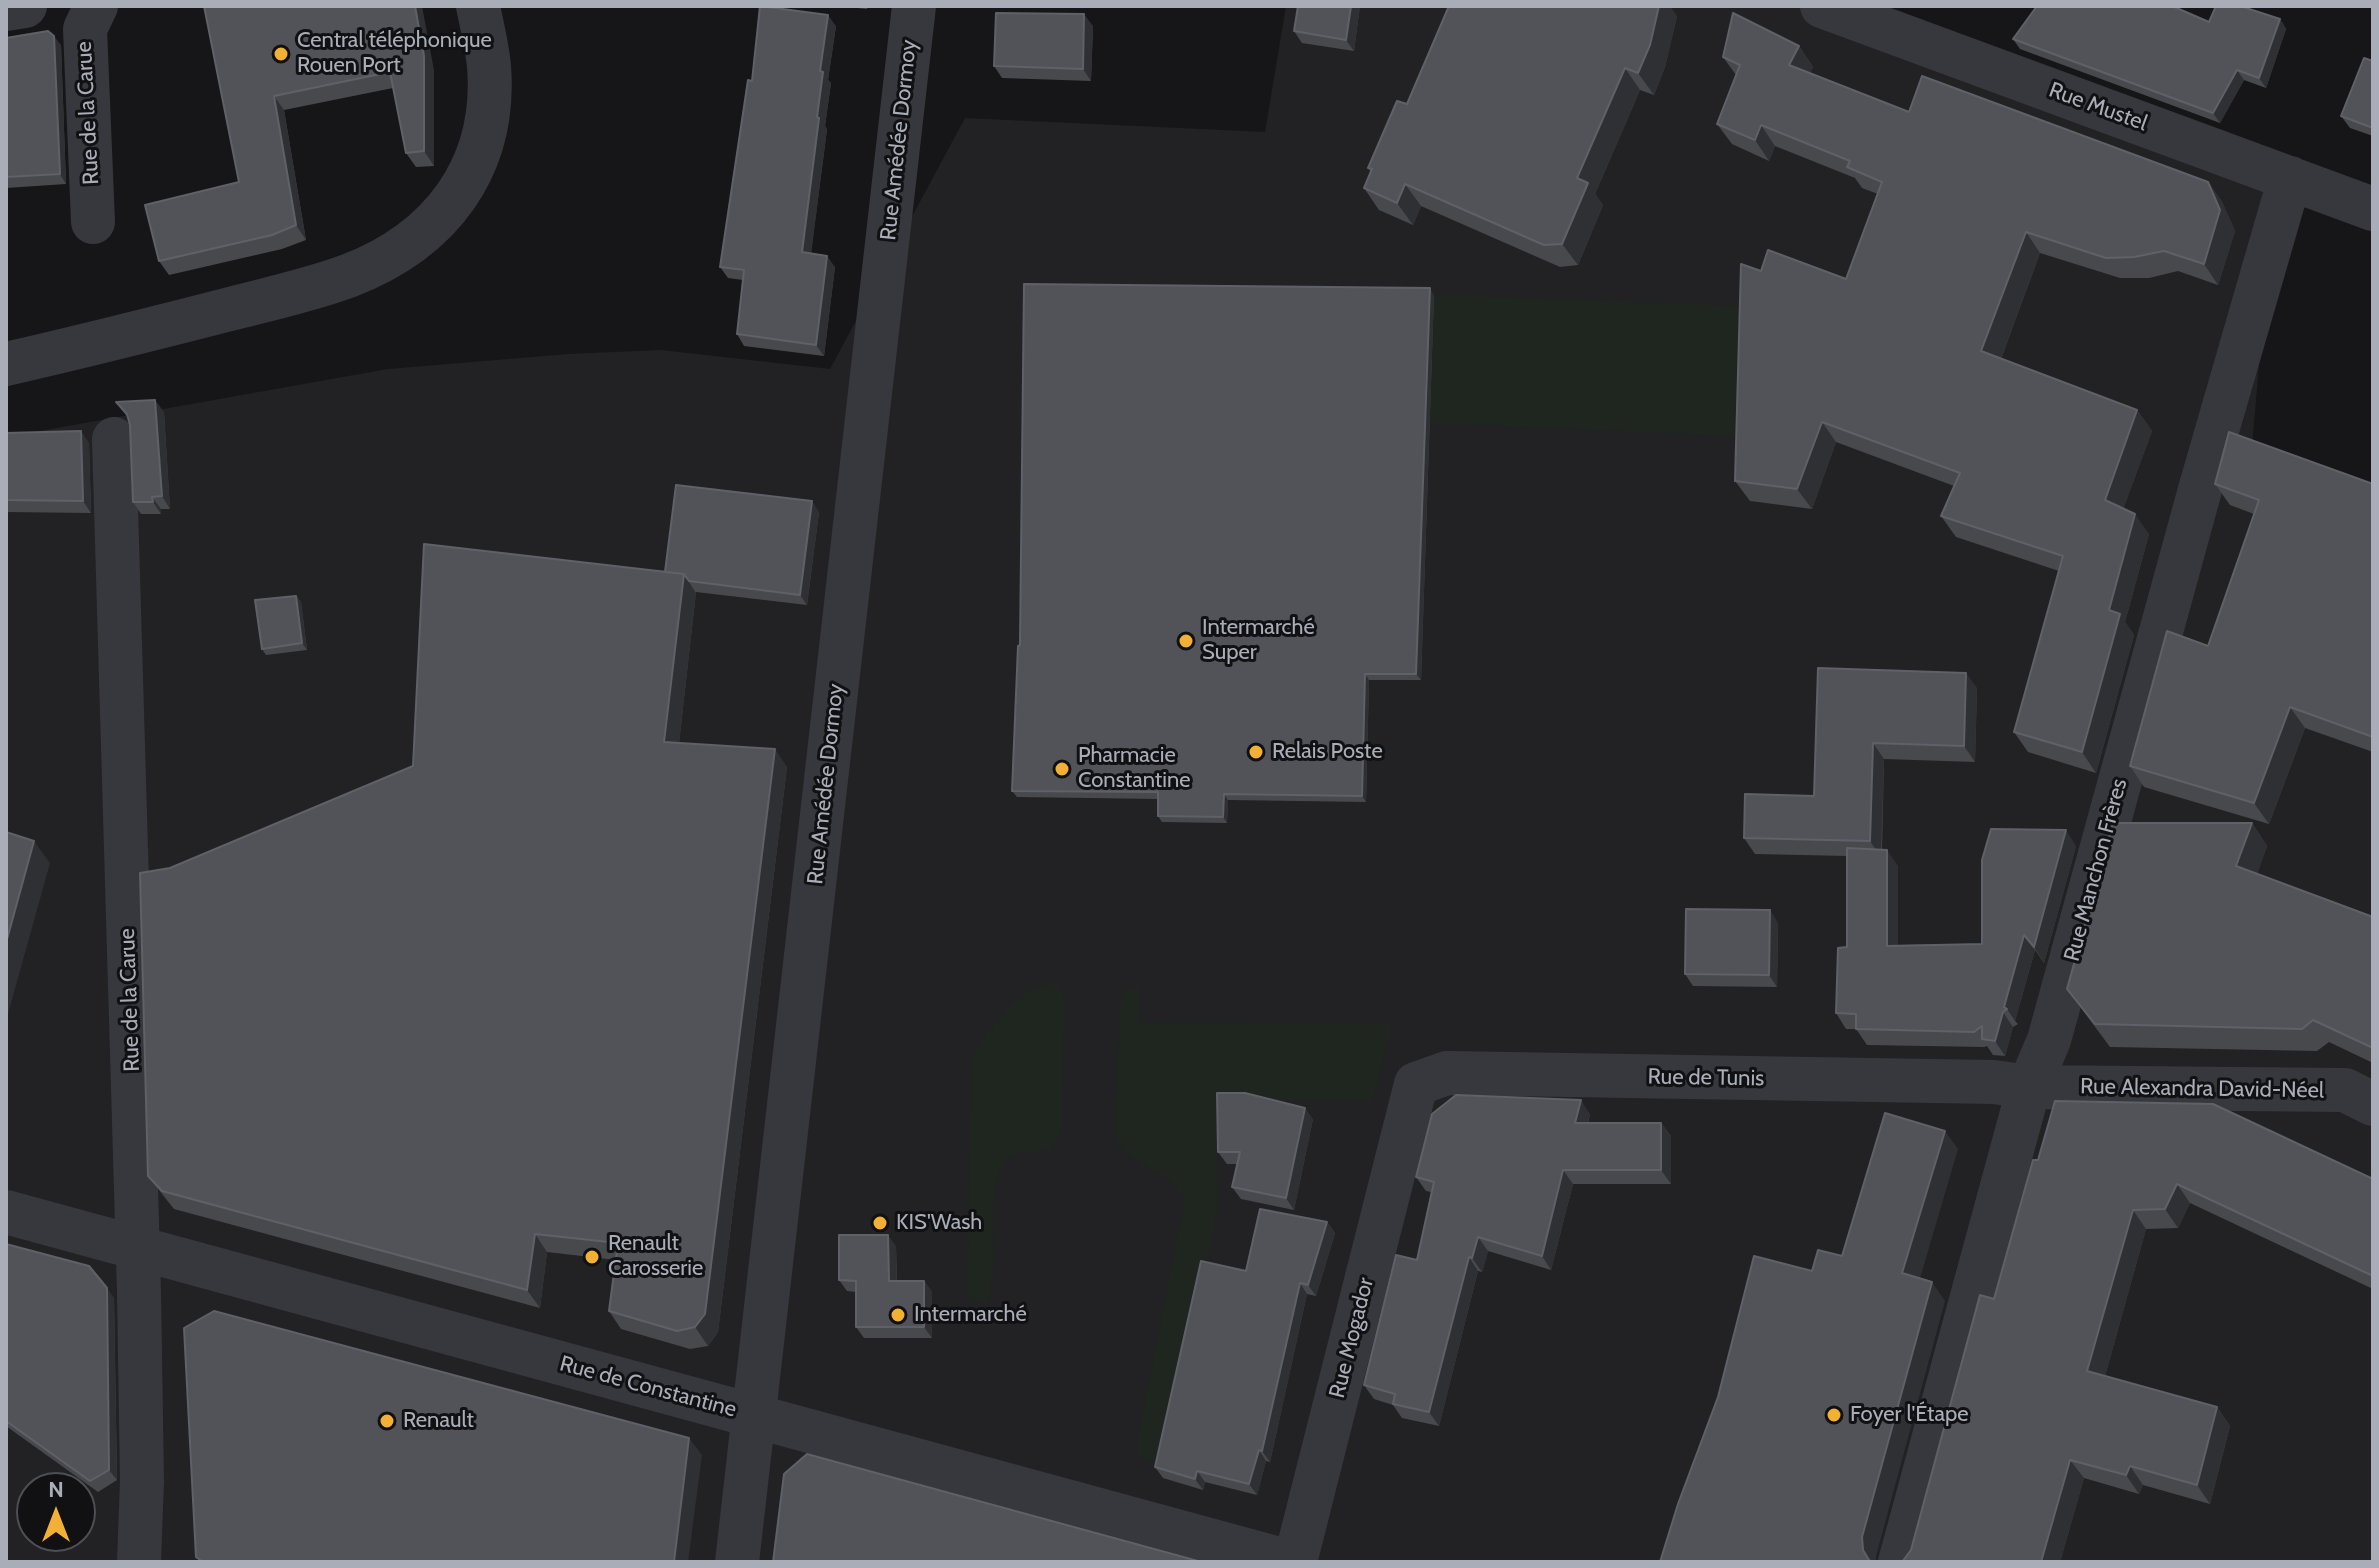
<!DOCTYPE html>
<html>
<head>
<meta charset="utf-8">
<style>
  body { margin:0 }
  #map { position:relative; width:2379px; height:1568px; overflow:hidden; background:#161618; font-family:Cabin,sans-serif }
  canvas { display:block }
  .frame { position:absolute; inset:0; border:8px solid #a8adb8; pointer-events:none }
  .north { position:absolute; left:16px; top:1472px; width:80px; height:80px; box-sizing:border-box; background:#111113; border:2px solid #4d4f55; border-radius:50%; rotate:0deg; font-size:22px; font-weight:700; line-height:32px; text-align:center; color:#a8adb8 }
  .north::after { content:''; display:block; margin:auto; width:28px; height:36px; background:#f2b134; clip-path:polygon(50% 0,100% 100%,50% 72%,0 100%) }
</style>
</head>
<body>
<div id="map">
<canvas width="2379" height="1568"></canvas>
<div class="frame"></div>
<div class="north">N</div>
</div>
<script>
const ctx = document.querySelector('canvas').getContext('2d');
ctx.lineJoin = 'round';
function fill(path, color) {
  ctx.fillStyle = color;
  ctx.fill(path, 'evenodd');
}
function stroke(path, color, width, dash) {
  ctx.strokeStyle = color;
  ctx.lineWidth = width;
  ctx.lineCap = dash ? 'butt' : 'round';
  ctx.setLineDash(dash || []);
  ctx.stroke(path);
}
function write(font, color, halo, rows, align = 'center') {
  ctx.font = font + ' Cabin,sans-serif';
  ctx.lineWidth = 6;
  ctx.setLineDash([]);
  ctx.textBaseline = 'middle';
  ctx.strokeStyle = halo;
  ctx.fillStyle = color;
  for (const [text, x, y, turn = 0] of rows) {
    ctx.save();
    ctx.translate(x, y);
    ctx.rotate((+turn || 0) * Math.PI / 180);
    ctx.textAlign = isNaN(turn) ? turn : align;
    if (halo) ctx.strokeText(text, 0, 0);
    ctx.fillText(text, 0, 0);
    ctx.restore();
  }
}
fill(new Path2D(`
  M1286,6H1802L2276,167L2251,458L2373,502V1562H6V437L388,369L568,354L661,350L830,369L965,118L1265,132ZM32,1488H80V1536H32Z`), '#222225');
fill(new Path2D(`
  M1434,295L1741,306L1736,436L1429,423Z
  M1054,984L1060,989L1065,998L1061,1131C1052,1167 1018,1138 1003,1165C982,1201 1004,1263 986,1305L967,1295L972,1059L975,1051C996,1026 1018,984 1054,984Z
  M1139,986V1022L1392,1025L1372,1100H1216L1218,1209L1158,1462L1139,1457L1138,1438L1185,1200C1174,1169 1122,1166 1115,1132L1120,1000L1127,990Z`), '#1e261f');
stroke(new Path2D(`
  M1822,6L2373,209
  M6,9L25,6
  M93,222L85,29L96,6
  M6,364C81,347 156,328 230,309C269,299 310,290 348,276C440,241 497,168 489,66C487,46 482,26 478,6
  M114,439L139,1292L142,1481L139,1562
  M6,1212L1290,1562
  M737,1562L914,6
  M1295,1562L1416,1084L1447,1073L1994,1082L2029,1087L2345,1090L2373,1104
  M1900,1562L2029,1087L2049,1040L2201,486L2290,178`), '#37383d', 44);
fill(new Path2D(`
  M204,6L434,70V166L416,167L406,153L393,88L284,110L306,240L282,249L169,275L159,261L239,182Z
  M837,6H868L867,9Z
  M1360,6L1354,51L1302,43L1294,31Z
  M1677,16L1665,67L1654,95L1640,90L1595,194L1603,205L1578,265L1560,267L1421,206L1413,225L1379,210L1364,188L1371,172L1368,168L1407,104Z
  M2280,19L2286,29L2266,88L2244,80L2220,123L2020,49L2013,39L2209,22Z
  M836,26L828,80L831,83L825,126L827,129L811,253L835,267L824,356L744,346L737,334L743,280L728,278L720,267L752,81Z
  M1093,26L1091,81L1002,78L994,66Z
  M6,38L61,45L66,184L6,188Z
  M1799,46L1813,67L1810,73L1909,112L2208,182L2222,202L2235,231L2218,285L2178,271L2149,278H2120L2040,253L2001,359L2137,410L2152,431L2123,509L2149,534L2125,622L2134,635L2096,773L2028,752L2014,732L2059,571L1956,537L1941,516L1954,486L1836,442L1812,509L1750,501L1735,481L1761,271L1846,279L1878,194L1862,188L1855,178L1775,146L1769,161L1732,144L1717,124L1736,75L1723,57Z
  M2373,61V136L2350,128L2341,116Z
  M1434,295L1421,680H1369L1366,802L1228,800L1227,823L1162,822L1158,816V799L1017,797L1012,791L1020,645Z
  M116,402L164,412L170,509H161V514H141L133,502L130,425L128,418Z
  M6,433L89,443L91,513L6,512Z
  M2215,484H2373V752L2305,728L2269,824L2144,787L2130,766L2208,646L2254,514L2230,505Z
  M819,512L807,605L696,592L679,743L787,767L718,1332L708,1346L690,1349L621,1329L609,1311L616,1260L547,1252L540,1308L174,1209L148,1176L170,868L413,766L665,572Z
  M296,596L301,602L307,650L266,655L262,649Z
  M1818,668L1977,688L1975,762L1884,759L1882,850L1898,866V945L1982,944L2076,846L2044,963L2035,950L2015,1021L2018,1024L2013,1027L2005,1056L1993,1055L1987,1046L1984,1047L1867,1045L1856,1029H1846L1836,1013L1847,947V856L1755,854L1744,838L1814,796Z
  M2252,823L2267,846L2257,874L2373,917V1063L2329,1042L2317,1051L2110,1047L2067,989Z
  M1778,923L1777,987L1693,986L1685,974Z
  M1590,1114L1588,1123H1661L1671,1136V1184H1573L1551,1270L1488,1251L1482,1272L1478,1271L1439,1426L1402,1418L1393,1405L1374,1399L1364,1385L1417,1260L1431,1192L1426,1191L1416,1177Z
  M1313,1119L1294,1210L1241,1199L1232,1187L1237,1164H1227L1218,1152Z
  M2033,1160L2373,1179V1289L2190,1203L2178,1228L2146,1229L2105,1376L2217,1407L2230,1426L2210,1504L2143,1485L2139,1494L2084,1478L2060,1562H1902L1911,1550L1994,1299Z
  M1327,1222L1335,1233L1316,1296L1307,1294L1270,1462L1266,1461L1257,1495L1205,1482L1203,1490L1163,1478L1155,1467L1246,1271Z
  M6,1244L114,1298L117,1480L98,1492L6,1426Z
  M896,1246L897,1281H924L932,1292V1338H864L856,1327V1292L847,1291L839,1280Z`), '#47494d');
fill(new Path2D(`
  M415,6H422L434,70V166L424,151Z
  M1351,6H1360L1354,51L1346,40Z
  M1659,6H1670L1677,16L1665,67L1654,95L1638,73Z
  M1084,14L1093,26L1091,81L1083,69Z
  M828,15L836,26L828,80L831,83L825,126L827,129L810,263L802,252L817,117L820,71Z
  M2280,19L2286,29L2266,88L2259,78Z
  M54,36L61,45L66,184L60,174Z
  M1799,46L1813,67L1804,86L1789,65Z
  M1625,68L1640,90L1595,194L1603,205L1578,265L1562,244L1577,178Z
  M2237,70L2244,80L2220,123L2213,113Z
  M274,96L284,110L306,240L296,225Z
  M1761,125L1775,146L1769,161L1755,140Z
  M2208,182L2222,202L2235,231L2218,285L2204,264Z
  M1405,184L1421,206L1413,225L1397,203Z
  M2026,232L2040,253L1996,372L1981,351Z
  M827,256L835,267L824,356L816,345Z
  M1430,288L1434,295L1421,680L1416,674Z
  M155,400L164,412L170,509L162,496Z
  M2137,410L2152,431L2119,521L2105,500Z
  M1822,422L1836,442L1812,509L1797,489Z
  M81,431L89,443L91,513L83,501Z
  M152,497L161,509V514L153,502Z
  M812,501L819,512L807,605L800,595Z
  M2135,514L2149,534L2125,622L2134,635L2096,773L2082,752L2109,610Z
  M684,574L696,593L677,761L664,742Z
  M296,596L301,602L307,650L302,643Z
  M1966,673L1977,688L1975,762L1964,746Z
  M1365,674L1369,680L1366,802L1362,796Z
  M2290,707L2305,728L2269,824L2254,803Z
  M1873,743L1884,759L1881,857L1870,841Z
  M775,749L787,767L718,1332L708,1346L695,1327Z
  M1224,794L1228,800L1227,823L1223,817Z
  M2252,823L2267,846L2252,889L2236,866Z
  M2066,830L2076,846L2044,963L2034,947Z
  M34,841L50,863L6,1021V943Z
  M1887,850L1898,866V961L1887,946Z
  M1770,910L1778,923L1777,987L1769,975Z
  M2024,935L2035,950L2015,1021L2007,1009L2004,1007Z
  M2003,1012L2013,1027L2005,1056L1995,1041Z
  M1581,1100L1590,1114L1584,1136L1575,1123Z
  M1305,1108L1313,1119L1294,1210L1286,1198Z
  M1661,1123L1671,1136V1184L1661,1170Z
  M1945,1131L1958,1149L1916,1292L1902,1273Z
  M1563,1170L1573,1184L1551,1270L1542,1256Z
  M2177,1184L2190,1203L2178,1228L2165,1209Z
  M2133,1210L2146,1229L2101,1390L2087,1371Z
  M1327,1222L1335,1233L1316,1296L1308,1285Z
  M535,1234L547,1252L540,1308L527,1290Z
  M888,1235L896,1246L897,1292L889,1281Z
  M1478,1237L1488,1251L1482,1272L1472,1258Z
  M1469,1257L1478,1271L1439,1426L1429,1412Z
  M924,1281L932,1292V1338L924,1327Z
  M1932,1282L1945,1301L1876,1556V1562H1870L1863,1550L1862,1537Z
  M1300,1283L1307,1294L1270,1462L1262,1451Z
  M107,1288L114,1298L117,1480L109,1470Z
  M2217,1407L2230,1426L2210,1504L2197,1485Z
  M689,1438L702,1455L688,1562H674Z
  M1259,1450L1266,1461L1257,1495L1249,1484Z
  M2070,1460L2084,1478L2060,1562H2041Z
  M2130,1466L2143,1485L2139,1494L2126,1475Z
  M1197,1471L1205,1482L1203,1490L1195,1479Z`), '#2f3033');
const building = new Path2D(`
  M204,6H415L424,56V151L406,153L390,72L274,96L296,225L272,235L159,261L145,205L239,182Z
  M760,6L828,15L820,71L823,72L817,117L819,118L802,252L827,256L816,345L737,334L744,270L720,267L748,80L752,81Z
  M1298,6H1351L1346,40L1294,31Z
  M1449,6H1659L1650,45L1638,73L1625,68L1577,178L1588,183L1562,244L1544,245L1405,184L1397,203L1364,188L1372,169L1368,168L1397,101L1407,104Z
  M2037,6H2172L2209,22L2216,6H2240L2280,19L2259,78L2237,70L2213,113L2013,39Z
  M996,13L1084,14L1083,69L994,66Z
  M1733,13L1799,46L1789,65L1909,112L1922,76L2208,182L2220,210L2204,264L2164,251L2134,257L2106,258L2026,232L1981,351L2137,410L2105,500L2135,514L2109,610L2120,614L2082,752L2014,732L2063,556L1941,516L1960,473L1822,422L1797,489L1735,481L1741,264L1761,271L1768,250L1846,279L1882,182L1847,167L1850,161L1761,125L1755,140L1717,124L1740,65L1723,57Z
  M48,31L54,36L60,174L6,177V38Z
  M2364,58L2373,61V128L2341,116Z
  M1024,284L1430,288L1416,674H1365L1362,796L1224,794L1223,817L1158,816V792L1012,791L1018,646L1020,645Z
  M155,400L162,496L152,497L153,502H133L130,425L127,414L116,402Z
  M81,431L83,501L6,500V433Z
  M2229,432L2373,484V737L2290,707L2254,803L2130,766L2167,631L2208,646L2259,500L2215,484Z
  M676,485L812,501L800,595L689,581L684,574L665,572Z
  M424,544L684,574L664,742L775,749L705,1314L695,1327L677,1331L609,1311L618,1243L535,1234L527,1290L162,1191L148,1176L140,873L170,868L413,766Z
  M296,596L302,643L262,649L255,600Z
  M1818,668L1966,673L1964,746L1873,743L1870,841L1744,838L1745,794L1814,796Z
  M2113,823H2252L2236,866L2373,917V1048L2313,1020L2302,1029L2095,1024L2067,989Z
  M1991,829L2066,830L2034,947L2024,935L2004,1007L2007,1009L2003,1012L1995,1041L1982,1039V1026L1974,1032L1856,1029V1014L1836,1013L1838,948L1847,947V848L1887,850V946L1982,944V860Z
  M6,832L34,841L6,943Z
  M1686,909L1770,910L1769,975L1685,974Z
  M1217,1093H1245L1305,1108L1286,1198L1232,1187L1240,1152H1218Z
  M1456,1095L1581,1100L1575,1123H1661V1170H1563L1542,1256L1478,1237L1472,1258L1469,1257L1429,1412L1393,1404L1395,1394L1364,1385L1396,1255L1417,1260L1434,1182L1416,1177L1432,1114Z
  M2055,1101L2213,1104L2373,1179V1276L2177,1184L2165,1209L2133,1210L2087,1371L2217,1407L2197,1485L2130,1466L2126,1475L2070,1460L2041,1562H1902L1911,1550L1980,1295L1994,1299L2033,1160H2038Z
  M1885,1113L1945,1131L1902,1273L1932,1282L1862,1537L1863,1550L1869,1560L1872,1562H1660L1678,1504L1718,1397L1754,1256L1812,1271L1818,1250L1842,1256Z
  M1260,1209L1327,1222L1308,1285L1300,1283L1262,1451L1259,1450L1249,1484L1197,1471L1195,1479L1155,1467L1201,1261L1246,1271Z
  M839,1235H888L889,1281H924V1327H856V1281L839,1280Z
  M6,1244L89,1266L107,1288L109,1470L90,1481L6,1421Z
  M214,1311L689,1438L674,1562H203L196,1557L184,1328Z
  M807,1454L1202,1562H773L784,1474Z`);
fill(building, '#525359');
stroke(building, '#5f6168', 2);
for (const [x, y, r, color] of [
  [281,54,8,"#f2b134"],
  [1186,641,8,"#f2b134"],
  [1256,752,8,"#f2b134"],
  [1062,769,8,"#f2b134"],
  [880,1223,8,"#f2b134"],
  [592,1257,8,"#f2b134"],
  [898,1315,8,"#f2b134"],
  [1834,1415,8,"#f2b134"],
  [387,1421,8,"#f2b134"]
]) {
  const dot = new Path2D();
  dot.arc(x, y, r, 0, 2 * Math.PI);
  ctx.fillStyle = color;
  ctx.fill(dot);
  stroke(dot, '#111113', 3);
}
write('22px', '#a8adb8', '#111113', [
  ["Central téléphonique",297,41],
  ["Rouen Port",297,66],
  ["Intermarché",1202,628],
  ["Super",1202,653],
  ["Relais Poste",1272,752],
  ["Pharmacie",1078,756],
  ["Constantine",1078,781],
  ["KIS'Wash",896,1223],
  ["Renault",608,1244],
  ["Carosserie",608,1269],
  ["Intermarché",914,1315],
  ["Foyer l'Étape",1850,1415],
  ["Renault",403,1421]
], 'left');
write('22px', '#a8adb8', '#111113', [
  ["Rue Mustel",2098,107,20],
  ["Rue de la Carue",88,113,-93],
  ["Rue Amédée Dormoy",899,140,-84],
  ["Rue Amédée Dormoy",826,784,-84],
  ["Rue Manchon Frères",2096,870,-75],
  ["Rue de la Carue",130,1000,-92],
  ["Rue de Tunis",1706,1078,1],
  ["Rue Alexandra David-Néel",2202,1089,1],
  ["Rue Mogador",1352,1338,-76],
  ["Rue de Constantine",648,1387,15]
]);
</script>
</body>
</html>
